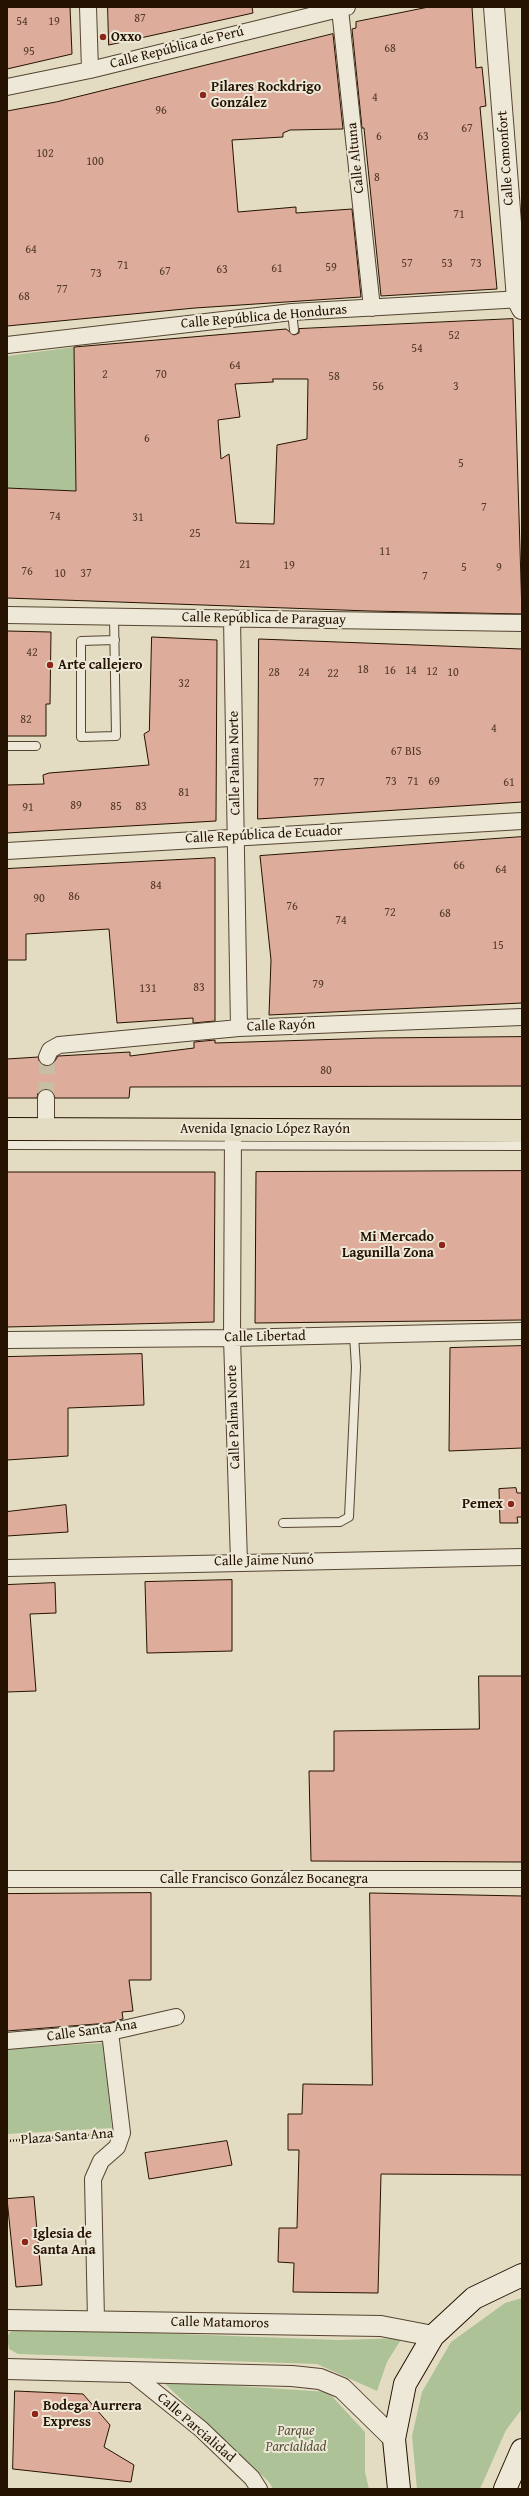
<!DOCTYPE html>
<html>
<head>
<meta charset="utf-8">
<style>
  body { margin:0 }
  #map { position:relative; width:529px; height:2496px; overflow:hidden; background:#e4dcc2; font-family:"Gentium Book Plus",serif }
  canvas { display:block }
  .frame { position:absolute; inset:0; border:8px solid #251201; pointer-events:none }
</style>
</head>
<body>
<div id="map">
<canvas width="529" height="2496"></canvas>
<div class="frame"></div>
</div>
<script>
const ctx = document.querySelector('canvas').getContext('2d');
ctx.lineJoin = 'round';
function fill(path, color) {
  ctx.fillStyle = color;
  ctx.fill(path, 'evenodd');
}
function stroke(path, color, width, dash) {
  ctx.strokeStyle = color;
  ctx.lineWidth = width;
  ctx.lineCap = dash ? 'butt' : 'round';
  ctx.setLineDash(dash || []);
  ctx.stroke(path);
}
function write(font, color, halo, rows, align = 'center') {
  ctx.font = font + ' "Gentium Book Plus",serif';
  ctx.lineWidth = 4;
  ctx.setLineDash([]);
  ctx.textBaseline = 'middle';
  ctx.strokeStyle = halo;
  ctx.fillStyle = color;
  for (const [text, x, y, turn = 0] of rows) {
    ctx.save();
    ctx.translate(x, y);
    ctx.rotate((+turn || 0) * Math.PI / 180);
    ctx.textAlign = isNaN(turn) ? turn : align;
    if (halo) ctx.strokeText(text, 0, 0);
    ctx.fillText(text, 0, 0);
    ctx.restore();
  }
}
fill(new Path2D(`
  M74,347L76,491L7,488V356Z
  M103,2043L112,2128L7,2134V2049Z
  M522,2298V2409L506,2430L480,2489H417L412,2436L422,2392L451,2342L505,2303Z
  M20,2328L339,2340L402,2338L387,2362L377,2391L317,2364L18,2354L9,2349L7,2337L10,2332Z
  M162,2381L328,2392L365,2432V2472L369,2489H273L269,2482Z`), '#aec298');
const building = new Path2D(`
  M7,7H70L72,54L7,69Z
  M108,7H252L253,13L109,45Z
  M429,7H472L476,68L482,67L486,106L480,107L497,289L381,296L364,128H362L352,29L356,28V22Z
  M333,34L343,129L290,130L283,133V137L232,140L238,212L296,207V213L352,209L361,297L195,308L7,326V111L56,102Z
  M513,319L522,614L370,611L7,598V488L76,491L74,347L286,329L294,335L299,333V329ZM273,379H308L307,439L277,445L274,524L236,523L229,454L221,459L218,420L240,417L235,384L273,382Z
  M7,631L51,632L50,704H46V736H7Z
  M152,637L217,640L216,821L7,833V785L44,784L43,775L49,773L149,765L144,734L149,731Z
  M259,639L522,649V802L258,819Z
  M522,837V1003L269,1015L271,960L260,856Z
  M215,858V1021L193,1023V1018L117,1023L109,929L26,934V960H7V869Z
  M522,1037V1086L130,1087L129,1098H55L51,1090L46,1089L38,1093L37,1098H7V1059L38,1057L40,1063L48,1066L53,1064L58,1056L130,1052V1056L194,1048V1042L215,1040V1043L377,1038Z
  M522,1171V1320L255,1323L256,1172Z
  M7,1172H215L214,1322L7,1327Z
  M522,1346V1448L449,1451L450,1348Z
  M142,1354L144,1405L68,1408V1456L7,1460V1357Z
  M516,1488L517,1493H522V1517H517L518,1523H500L499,1489Z
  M66,1505L68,1532L7,1536V1512Z
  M232,1580V1651L147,1653L145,1582Z
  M55,1583L56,1613L30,1614L36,1691L7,1692V1585Z
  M479,1676H522V1862L311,1861L309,1771H334V1731L479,1729Z
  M151,1893V1980H129L133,2011L122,2012L123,2019L109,2023L7,2031V1894Z
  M370,1893L522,1896V2175L381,2174L378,2293L293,2292L294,2263L278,2262L279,2228H297L299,2150H288V2114H302L303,2084L372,2085Z
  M227,2141L232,2165L149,2179L145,2153Z
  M34,2197L42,2285L16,2287L7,2199Z
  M15,2391L83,2394L110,2425L104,2447L134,2465L131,2482L13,2469Z`);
fill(building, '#ddac9b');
stroke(building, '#251201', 1);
stroke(new Path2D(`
  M46,1098L47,1057`), '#c7bea5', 16, [16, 8]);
const service = new Path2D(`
  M292,312L294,330
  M114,616L116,736L81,737V641L115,640
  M7,746H36
  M7,1145L522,1146
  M283,1523L340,1522L349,1517L356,1367L354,1335`);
const minor = new Path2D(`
  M88,7L90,70
  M340,9L372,308
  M7,87L90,70L347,7
  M7,345L292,312L522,299
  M7,615L522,623
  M232,618L239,1028
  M7,851L522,821
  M47,1057L50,1050L59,1045L239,1028L522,1017
  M46,1129V1098
  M233,1129L232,1338L239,1562
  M7,1340L232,1338L522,1331
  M7,1568L522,1557
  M7,1879H522
  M7,2041L110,2032L176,2017
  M96,2320L93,2179L101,2161L117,2147L122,2133L110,2032
  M129,2371L201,2429L252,2478L259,2489`);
const tertiary = new Path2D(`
  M494,7L517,299L522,309
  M7,2320L381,2326L433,2336
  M7,2369L292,2376L320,2379L342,2388L394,2439`);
const secondary = new Path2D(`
  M399,2489L394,2439L405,2384L433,2336L474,2298L522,2275
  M505,2489L522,2450`);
const primary = new Path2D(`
  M7,1129L522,1131`);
stroke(service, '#554431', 10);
stroke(minor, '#554431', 18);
stroke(tertiary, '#554431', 22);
stroke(secondary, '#251201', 24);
stroke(primary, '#251201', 24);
stroke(new Path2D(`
  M7,2141L105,2134`), '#251201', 2.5, [1, 2]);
stroke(service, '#ede8d7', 8);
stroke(minor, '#ede8d7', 16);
stroke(tertiary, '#ede8d7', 20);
stroke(secondary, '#ede8d7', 22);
stroke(primary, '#e4dcc2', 22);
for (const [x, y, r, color] of [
  [103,37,4,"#8f2418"],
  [203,95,4,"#8f2418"],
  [50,665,4,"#8f2418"],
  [442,1245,4,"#8f2418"],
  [511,1504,4,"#8f2418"],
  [25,2242,4,"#8f2418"],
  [35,2414,4,"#8f2418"]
]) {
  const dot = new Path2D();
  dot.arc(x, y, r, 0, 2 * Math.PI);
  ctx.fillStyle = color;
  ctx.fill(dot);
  stroke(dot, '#ede8d7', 1.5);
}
write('12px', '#533828', null, [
  ["87",140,19],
  ["54",22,22],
  ["19",54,22],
  ["68",390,49],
  ["95",29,52],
  ["4",375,98],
  ["96",161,111],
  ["67",467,129],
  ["6",379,137],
  ["63",423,137],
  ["102",45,154],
  ["100",95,162],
  ["8",377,178],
  ["71",459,215],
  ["64",31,250],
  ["57",407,264],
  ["53",447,264],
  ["73",476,264],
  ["71",123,266],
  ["59",331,268],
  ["61",277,269],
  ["63",222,270],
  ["67",165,272],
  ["73",96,274],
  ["77",62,290],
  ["68",24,297],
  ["52",454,336],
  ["54",417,349],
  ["64",235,366],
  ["2",105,375],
  ["70",161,375],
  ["58",334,377],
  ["56",378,387],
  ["3",456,387],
  ["6",147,439],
  ["5",461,464],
  ["7",484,508],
  ["74",55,517],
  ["31",138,518],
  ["25",195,534],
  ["11",385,552],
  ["21",245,565],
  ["19",289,566],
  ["5",464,568],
  ["9",499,568],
  ["76",27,572],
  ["10",60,574],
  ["37",86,574],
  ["7",425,577],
  ["42",32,653],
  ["18",363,670],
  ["16",390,671],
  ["14",411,671],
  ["12",432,672],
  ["28",274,673],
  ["24",304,673],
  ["10",453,673],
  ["22",333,674],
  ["32",184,684],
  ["82",26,720],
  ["4",494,729],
  ["67 BIS",406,752],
  ["73",391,782],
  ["71",413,782],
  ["69",434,782],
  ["77",319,783],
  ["61",509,783],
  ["81",184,793],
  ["89",76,806],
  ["85",116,807],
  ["83",141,807],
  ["91",28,808],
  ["66",459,866],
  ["64",501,870],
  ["84",156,886],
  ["86",74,897],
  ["90",39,899],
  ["76",292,907],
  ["72",390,913],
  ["68",445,914],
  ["74",341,921],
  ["15",498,946],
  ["79",318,985],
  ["83",199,988],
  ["131",148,989],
  ["80",326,1071]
]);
write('bold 14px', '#251201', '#ede8d7', [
  ["Oxxo",111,37],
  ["Pilares Rockdrigo",211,87],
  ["González",211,103],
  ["Arte callejero",58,665],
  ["Mi Mercado",434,1237,"right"],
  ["Lagunilla Zona",434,1253,"right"],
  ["Pemex",503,1504,"right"],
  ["Iglesia de",33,2234],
  ["Santa Ana",33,2250],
  ["Bodega Aurrera",43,2406],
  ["Express",43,2422]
], 'left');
write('14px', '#251201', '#ede8d7', [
  ["Calle República de Perú",177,48,-14],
  ["Calle Altuna",356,158,-96],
  ["Calle Comonfort",506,158,-94],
  ["Calle República de Honduras",264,317,-5],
  ["Calle República de Paraguay",264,619,1],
  ["Calle Palma Norte",235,763,-91],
  ["Calle República de Ecuador",264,835,-3],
  ["Calle Rayón",281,1026,-2],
  ["Avenida Ignacio López Rayón",265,1129],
  ["Calle Libertad",265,1337,-1],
  ["Calle Palma Norte",234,1417,-92],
  ["Calle Jaime Nunó",264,1561,-1],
  ["Calle Francisco González Bocanegra",264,1879],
  ["Calle Santa Ana",92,2031,-8],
  ["Plaza Santa Ana",67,2137,-4],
  ["Calle Matamoros",220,2323,1],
  ["Calle Parcialidad",196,2428,41]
]);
write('italic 14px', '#555036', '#ede8d7', [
  ["Parque",296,2431],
  ["Parcialidad",296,2447]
]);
</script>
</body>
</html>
